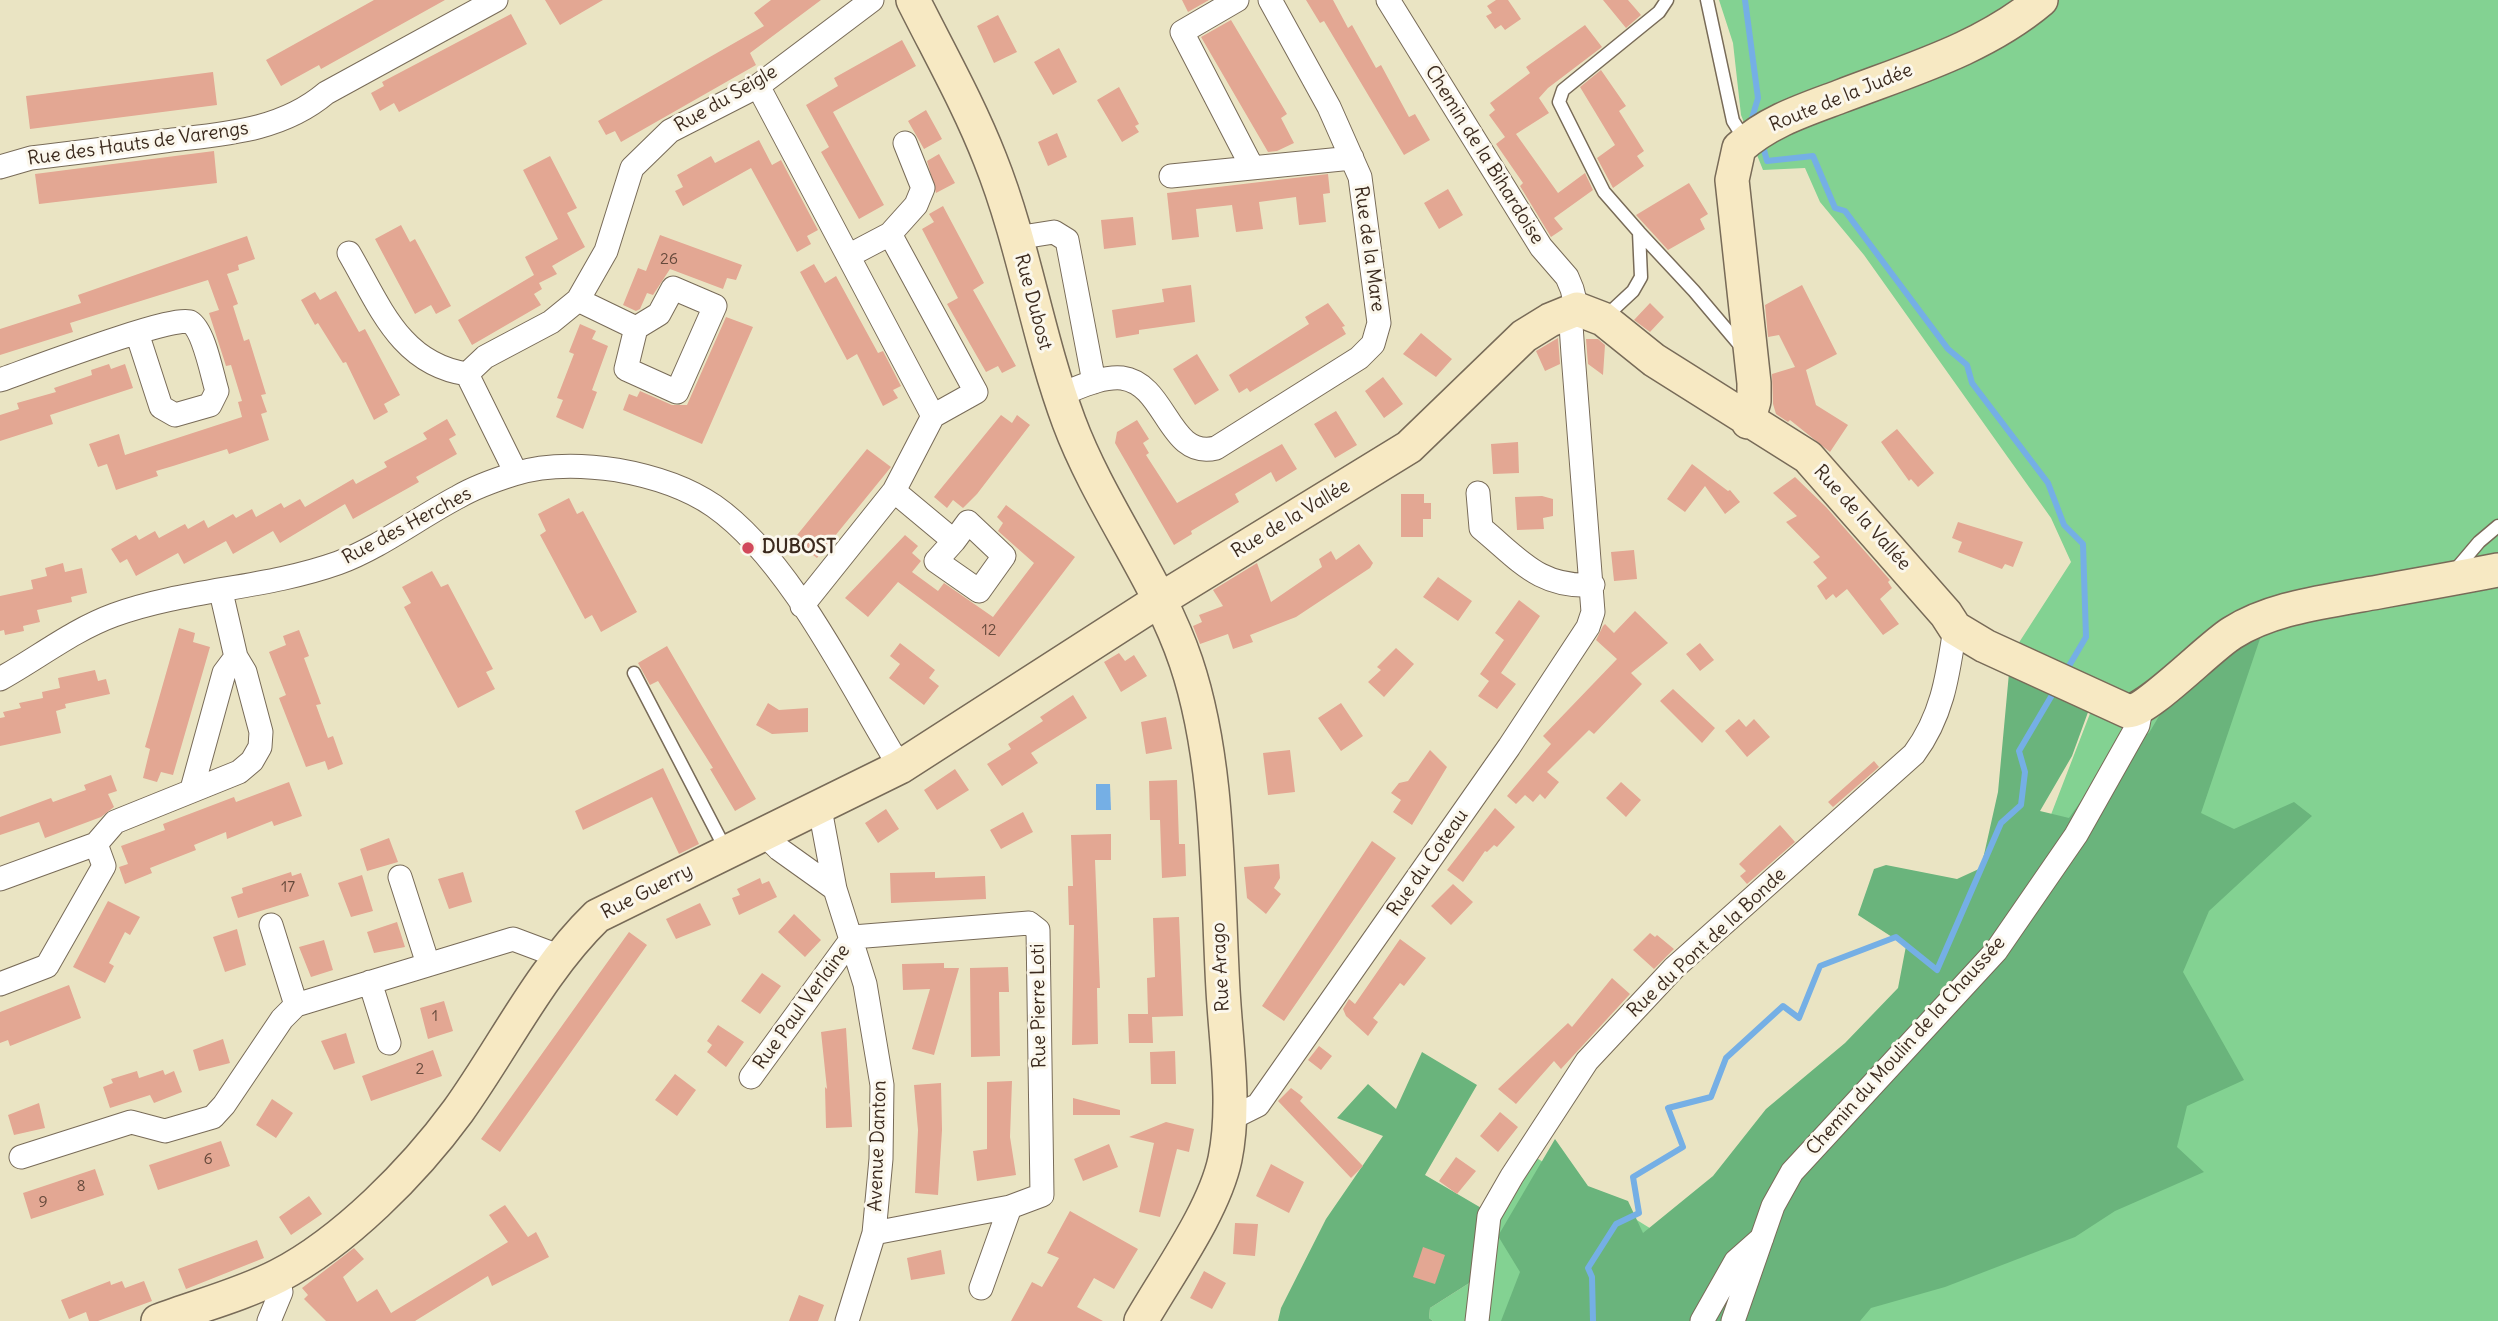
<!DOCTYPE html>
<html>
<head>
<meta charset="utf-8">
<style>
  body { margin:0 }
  canvas { display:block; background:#eae4c3 }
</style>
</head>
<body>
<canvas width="2498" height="1321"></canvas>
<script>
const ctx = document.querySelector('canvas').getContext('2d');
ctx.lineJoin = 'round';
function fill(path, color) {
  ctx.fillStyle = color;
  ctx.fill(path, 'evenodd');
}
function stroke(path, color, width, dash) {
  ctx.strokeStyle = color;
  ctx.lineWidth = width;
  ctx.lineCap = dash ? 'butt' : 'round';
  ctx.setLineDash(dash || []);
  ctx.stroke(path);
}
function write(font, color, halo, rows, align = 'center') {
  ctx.font = font + ' Delius,sans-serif';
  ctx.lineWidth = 6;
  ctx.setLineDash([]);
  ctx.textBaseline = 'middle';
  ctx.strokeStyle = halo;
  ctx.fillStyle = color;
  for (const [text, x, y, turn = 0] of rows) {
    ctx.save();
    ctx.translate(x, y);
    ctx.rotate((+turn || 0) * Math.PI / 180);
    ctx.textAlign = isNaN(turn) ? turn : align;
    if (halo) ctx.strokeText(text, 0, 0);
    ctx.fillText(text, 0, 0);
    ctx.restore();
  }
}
fill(new Path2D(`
  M1719,0H2498V1321H1433L1429,1318L1430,1308L1474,1280L1527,1152L1703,1261L1969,1027L2096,698L2009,658L2071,562L2051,518L1864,255L1820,202L1805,168L1763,170L1741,115L1733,43Z`), '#83d292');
fill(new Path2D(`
  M2268,615L2201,813L2234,829L2294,802L2312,816L2209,911L2183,972L2244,1080L2187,1106L2177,1147L2204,1172L2115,1211L2075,1237L1945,1287L1871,1308L1860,1321H1501L1520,1272L1498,1236L1555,1139L1588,1186L1628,1201L1643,1233L1713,1176L1766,1109L1845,1043L1898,988L1906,946L1858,915L1874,869L1886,865L1957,879L1981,868L1998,792L2009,673L2091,704L2072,756L2040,811L2069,818L2121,744L2149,733L2178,684Z
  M1422,1052L1477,1085L1425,1175L1483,1209L1474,1280L1430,1308L1429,1318L1433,1321H1278L1281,1308L1326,1219L1383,1136L1337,1118L1368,1084L1396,1109Z`), '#6ab47c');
fill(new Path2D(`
  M1096,784H1110L1111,810H1096Z`), '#75afe5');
stroke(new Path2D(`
  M1745,0L1758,98L1752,118
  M1764,150L1767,161L1813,156L1835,208L1845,211L1948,349L1967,365L1972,383L2048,483L2064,525L2083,544L2086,637L2066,671
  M1593,1321L1592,1277L1588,1268L1616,1224L1639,1213L1633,1177L1683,1147L1668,1108L1711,1097L1726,1058L1783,1006L1799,1018L1820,966L1896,937L1937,970L2001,823L2021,805L2025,772L2019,751L2055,690`), '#75afe5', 6);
fill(new Path2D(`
  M374,0H445L321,69L319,65L281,86L266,60Z
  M545,0H603L560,25Z
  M771,0H821L750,53L756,65L621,142L615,131L606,135L598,121L764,26L754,13Z
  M1182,0H1209L1188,12Z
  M1306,0H1333L1348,28L1352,25L1376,68L1381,65L1409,117L1415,114L1430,140L1404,155L1324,21L1320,23Z
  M1496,0H1508L1521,19L1505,30L1501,25L1495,29L1486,16L1492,13L1487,6Z
  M1603,0H1628L1641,15L1626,28Z
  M511,14L527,44L399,112L394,103L380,111L371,93L384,86L382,82Z
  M998,15L1017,52L994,63L977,26Z
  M1231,20L1287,114L1281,118L1294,143L1277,151L1268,152L1201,37Z
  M1585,25L1602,47L1548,88L1539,98L1549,113L1516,134L1558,193L1585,173L1593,190L1554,218L1563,229L1551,237L1520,186L1523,183L1496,144L1505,137L1489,115L1495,110L1490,103L1530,73L1526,67Z
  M902,40L916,66L833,112L884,205L859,219L821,152L829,147L806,105L838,86L834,78Z
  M1059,48L1077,82L1053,95L1034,62Z
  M1601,70L1626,106L1619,111L1644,151L1637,156L1644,166L1613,188L1597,158L1615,145L1580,87Z
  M213,72L217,105L30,129L26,96Z
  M1119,87L1139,124L1135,126L1139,132L1122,142L1097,100Z
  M926,110L942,139L924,149L908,121Z
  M1057,133L1067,157L1048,166L1038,142Z
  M759,140L772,165L781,160L818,230L807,236L811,244L797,252L751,168L683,206L675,191L683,187L677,175L711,156L715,163Z
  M214,151L217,183L39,204L35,174Z
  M939,154L955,183L936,193L927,161Z
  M550,156L577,208L567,213L585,247L552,266L557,274L539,283L542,289L534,294L541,305L472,345L458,320L534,275L525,257L558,239L523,170Z
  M1328,174L1330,193L1323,194L1326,222L1299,225L1296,197L1259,202L1263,229L1236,232L1232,205L1196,209L1199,237L1172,240L1167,193Z
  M1689,183L1708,214L1700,219L1705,229L1668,250L1636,215Z
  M1448,189L1463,215L1439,229L1424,203Z
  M943,206L984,283L973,290L1016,366L1002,373L998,366L986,372L947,304L958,298L922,229L934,222L929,214Z
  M1133,217L1136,245L1104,249L1101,220Z
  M401,225L410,242L415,239L451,306L436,314L431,305L415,314L375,239Z
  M660,235L742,265L736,280L727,278L723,289L670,269L653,295L647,293L640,309L636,311L623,305L638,268L646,271Z
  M247,236L255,259L238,265L239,270L227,274L238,304L233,306L244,341L249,339L266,394L261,395L267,412L261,414L269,440L229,454L227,449L173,466L156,471L158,476L116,490L107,464L98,467L89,444L119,434L125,455L242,417L238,402L242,401L231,365L226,366L209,313L219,310L208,280L70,323L73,332L0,355V329L81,303L78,295Z
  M814,264L825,283L836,276L878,353L883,351L901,386L893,390L898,398L883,406L857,354L847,360L800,272Z
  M1191,285L1195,322L1139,330V334L1116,338L1112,310L1164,302L1162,289Z
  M1802,285L1837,354L1806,370L1816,405L1848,425L1830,452L1790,420L1788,422L1776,414L1773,404L1772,374L1795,367L1779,335L1768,337L1765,305Z
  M336,291L359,332L365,329L400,395L384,404L388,412L374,420L346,362L343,363L318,323L315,325L301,300L315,292L320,300Z
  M1328,303L1345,326L1342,327L1346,334L1250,392L1247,388L1239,393L1229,375L1309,324L1305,317Z
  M1650,303L1664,317L1650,332L1634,320Z
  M726,317L753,327L702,444L623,410L629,394L637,397L640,391L672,405H687Z
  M580,324L596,331L592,339L608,346L592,390L597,392L583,429L556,417L563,400L557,398L574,354L569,352Z
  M1421,333L1452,359L1436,377L1403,354Z
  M1558,338L1560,364L1545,371L1536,351Z
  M1586,339H1598L1605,345L1603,375L1588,364Z
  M1197,354L1219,390L1195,405L1173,369Z
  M109,364L111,369L125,364L133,388L50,415L53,424L0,441V415L19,409L17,403L56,392L54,388L92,375L91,370Z
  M1383,377L1403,404L1384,418L1365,391Z
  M1336,411L1357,445L1335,458L1314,424Z
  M1001,415L1012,423L1017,415L1030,425L977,494L963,508L953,500L947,508L934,497Z
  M447,419L456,435L449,439L457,454L416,477L419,482L353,519L345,504L280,543L273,531L233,554L226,541L184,564L178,553L136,576L127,559L120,563L111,549L136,535L139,540L155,531L159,538L185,524L188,529L204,520L208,528L233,514L236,518L252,509L256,517L281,503L284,508L300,499L305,507L353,479L356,484L387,467L384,462L427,439L423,433Z
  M1137,420L1149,439L1143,443L1149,453L1146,455L1177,503L1282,444L1297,469L1276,482L1271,472L1235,494L1239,502L1191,531L1192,534L1174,545L1115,443L1117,432Z
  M1897,429L1934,473L1918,487L1911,479L1909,481L1881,442Z
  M1518,442L1519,473L1493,474L1491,444Z
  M867,449L891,467L817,558L793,540Z
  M1692,464L1728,491L1730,490L1740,502L1725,514L1705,486L1685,512L1667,499Z
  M1795,477L1826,507L1890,580L1888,582L1892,588L1880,599L1899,624L1883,635L1847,589L1836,598L1833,594L1826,600L1817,586L1827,578L1813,562L1820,557L1786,522L1797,516L1773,493Z
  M1401,494H1424V503H1431V519H1423V537H1401Z
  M1542,496L1553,499V516L1543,518L1544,529L1517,530L1515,497Z
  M569,498L577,514L583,511L637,612L601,632L592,615L585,619L540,535L546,531L538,514Z
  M1006,505L1075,557L999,657L898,582L868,617L845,598L905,535L918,546L912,553L921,561L912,572L938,591L944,583L993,617L1034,563L998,531L1003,523L997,517Z
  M1958,522L2023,542L2013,567L2005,564L2002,569L1958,552L1962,542L1952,538Z
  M1359,544L1373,563L1370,568L1296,617L1250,635L1253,642L1233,649L1228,634L1200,644L1193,626L1202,622L1199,615L1223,606L1213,590L1257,563L1271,602L1322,567L1319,559L1331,551L1336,560Z
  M1634,550L1637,579L1614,581L1611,552Z
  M63,563L65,572L82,568L87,593L71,597L72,602L37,610L40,622L23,626L24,631L5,635L4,630L0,631V596L33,589L31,580L47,576L45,568Z
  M432,571L441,587L448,584L493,669L486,672L495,689L458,708L404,607L411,603L402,587Z
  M1438,577L1472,601L1458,621L1423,597Z
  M1519,600L1540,616L1501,673L1516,684L1497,709L1478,696L1489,681L1480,674L1504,640L1495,633Z
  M1635,611L1668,643L1631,673L1642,684L1594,734L1589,730L1547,772L1559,782L1545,799L1540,794L1533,802L1525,795L1516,804L1507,796L1551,744L1543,736L1617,659L1596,640L1603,626L1605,624L1614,633Z
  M179,628L195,633L193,642L210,647L173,775L161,772L157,782L143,778L150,749L145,747Z
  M299,630L309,656L304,658L321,704L316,705L328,738L333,736L343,764L328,770L325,761L306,767L279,698L286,695L269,652L286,645L283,636Z
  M900,643L935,670L929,678L939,686L924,705L889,678L900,664L890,656Z
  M1700,643L1714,660L1700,671L1686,654Z
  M667,646L756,799L735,811L710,769L713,768L658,681L650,685L638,663Z
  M1396,648L1414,664L1384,697L1368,682L1381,670L1377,667Z
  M1119,653L1125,661L1134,655L1147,676L1121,692L1104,662Z
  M95,670L98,681L106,679L110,694L65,704L66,708L56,711L61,733L0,746V718L5,717L3,712L21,708L19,703L43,698L42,692L60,688L58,678Z
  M1673,689L1715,728L1702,743L1660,701Z
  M1073,695L1087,718L1031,753L1038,763L1002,786L987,764L1011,749L1008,744L1043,721L1040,717Z
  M768,703L779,710L808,708V732L772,734L756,725Z
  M1341,703L1363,736L1341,751L1318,718Z
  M1166,717L1172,749L1146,754L1141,722Z
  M1739,719L1746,727L1754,719L1770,737L1747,757L1725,731Z
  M1290,750L1295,792L1268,795L1263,753Z
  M1430,750L1447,767L1412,825L1393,812L1401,800L1391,793L1399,783L1408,781Z
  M1874,761L1879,767L1833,807L1828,802Z
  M663,768L699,844L679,854L652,797L583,830L575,811Z
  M955,769L969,790L937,810L924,790Z
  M111,775L117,791L108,794L114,807L101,817L45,838L39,822L0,835V817L51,798L53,802L86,790L84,785Z
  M1177,780L1179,844H1185L1186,876L1162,878L1160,820H1150L1149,781Z
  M289,782L302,816L274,826L272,821L227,839L226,832L194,845L196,850L150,868L152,873L125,884L119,867L128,864L121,846L165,830L163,824L234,797L236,802Z
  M1621,782L1641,800L1626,817L1606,798Z
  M1495,808L1515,827L1497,847L1494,845L1487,852L1485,851L1463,882L1447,870Z
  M886,809L899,829L878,843L865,823Z
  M1023,812L1033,832L1001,849L990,830Z
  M1780,825L1795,842L1747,884L1740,876L1746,871L1739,864Z
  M1111,834V860H1095L1100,988H1097L1098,1044L1072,1045L1074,925H1069L1068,886H1073L1071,835Z
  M389,838L398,862L367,871L360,849Z
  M1372,841L1396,858L1284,1021L1262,1006Z
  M1279,864L1280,878L1274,888L1281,894L1266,914L1247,898L1244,867Z
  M291,872L292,876L301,873L309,896L238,918L231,897L243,893L242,888Z
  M463,872L472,902L449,909L438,879Z
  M935,872V878L985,876L986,899L891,903L890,873Z
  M362,875L373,911L351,917L338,883Z
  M760,878L762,884L769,881L777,897L739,915L732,898L740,895L737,889Z
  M1453,884L1473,902L1451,925L1431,906Z
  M108,901L140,917L130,935L125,932L109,963L114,966L105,983L73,967Z
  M700,903L711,925L676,939L666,919Z
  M794,914L821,940L805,957L778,932Z
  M1179,917L1183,1016L1152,1017L1153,1043H1129L1128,1014H1148L1147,978L1155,977L1153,918Z
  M397,922L405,947L374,953L367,932Z
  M237,929L246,965L225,972L213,937Z
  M629,932L647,945L500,1152L481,1139Z
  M1650,933L1655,937L1657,935L1674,949L1654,969L1633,950Z
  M1400,939L1426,958L1404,986L1400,983L1373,1018L1378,1022L1368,1036L1346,1016L1343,1009L1349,999L1355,1004Z
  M324,940L333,970L311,977L299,947Z
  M944,963V968H959L934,1055L912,1049L930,989L903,990L902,964Z
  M1008,967L1009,992H999L1000,1056L971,1057L970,968Z
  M762,973L781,986L760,1014L741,1001Z
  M1612,978L1630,994L1561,1069L1554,1061L1516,1104L1498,1089L1568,1023L1572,1027Z
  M69,985L81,1018L10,1046L8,1040L0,1043V1012Z
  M444,1001L453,1031L428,1039L420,1008Z
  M718,1025L744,1042L726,1067L707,1052L712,1045L707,1041Z
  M846,1028L852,1127L826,1128L825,1087L827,1089L821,1032Z
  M346,1033L355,1063L334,1070L321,1041Z
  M223,1039L230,1063L199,1071L193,1050Z
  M1319,1046L1332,1056L1321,1070L1308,1060Z
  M433,1050L442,1076L371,1101L362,1076Z
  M1175,1051L1176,1084H1151L1150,1052Z
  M163,1070L165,1075L174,1071L182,1092L154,1103L150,1095L110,1108L103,1087L113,1083L111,1079L137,1071L139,1078Z
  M675,1074L696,1090L677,1116L655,1100Z
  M1012,1081L1010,1137L1016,1175L977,1181L973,1151L987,1149V1082Z
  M941,1083L942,1130L938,1195L915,1193L918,1130L914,1085Z
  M1291,1088L1303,1097L1300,1101L1363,1166L1351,1178L1278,1101Z
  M1073,1098L1120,1110V1115H1073Z
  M272,1099L293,1113L276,1138L256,1125Z
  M39,1103L45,1128L14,1135L8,1115Z
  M1500,1112L1518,1127L1498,1152L1480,1136Z
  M1166,1122L1194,1129L1189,1152L1177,1149L1160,1217L1139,1212L1154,1143L1129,1137Z
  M221,1141L230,1166L158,1190L149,1165Z
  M1109,1144L1118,1167L1083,1181L1074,1159Z
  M1456,1157L1476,1171L1457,1194L1439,1181Z
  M1271,1164L1304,1182L1289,1213L1256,1196Z
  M95,1169L104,1195L31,1219L23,1193Z
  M309,1196L322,1214L291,1235L279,1217Z
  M505,1205L528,1237L536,1232L549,1257L492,1286L488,1276L415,1321H326L304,1299L308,1295L302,1288L354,1248L364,1259L343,1277L357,1302L377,1289L391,1313L508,1242L489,1215Z
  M1070,1211L1138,1249L1114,1289L1094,1278L1077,1307L1103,1321H1011L1032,1282L1042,1287L1059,1258L1047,1253Z
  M1235,1223L1258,1224L1255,1256L1233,1254Z
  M257,1240L264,1258L186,1289L178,1269Z
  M1423,1247L1445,1255L1435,1284L1413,1277Z
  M941,1250L945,1274L911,1280L907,1258Z
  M1204,1271L1226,1283L1212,1309L1190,1298Z
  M110,1281L111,1285L122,1281L125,1288L144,1281L152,1301L98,1321H89L86,1312L69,1319L61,1300Z
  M799,1295L824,1305L818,1321H789Z`), '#e3a793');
const lane = new Path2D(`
  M1707,0L1733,121L1745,140
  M1639,232L1694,291L1743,349
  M1604,318L1633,291L1641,277L1639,232L1604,192L1559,102L1563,90L1659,12L1667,0
  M2458,575L2457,568L2479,542L2498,526
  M634,673L727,852`);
const street = new Path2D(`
  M1237,0L1182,32L1252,167
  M758,86L933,416L894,491L802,606
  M0,167L31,158C75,153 120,147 164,141C221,134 280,132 326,93L496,0
  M1171,176L1352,158
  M890,234L916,205L923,188L905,143
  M1016,238L1054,232L1067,240L1094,382
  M349,253C380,306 400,364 467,374L516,473
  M850,255L890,234L976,392L933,416
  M578,300L636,328L659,314L673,288L715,306L677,392L626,369L636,328
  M467,374L485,357L551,322L578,300L606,251L632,168L670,131L758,86L872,0
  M0,380C26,371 175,314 190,322C204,330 212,375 217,391L210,405L175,415L161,407L137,333
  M1059,395C1078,388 1101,376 1122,378C1167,384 1168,460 1216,448L1359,358L1373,344L1379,323L1360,177L1329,107L1270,0
  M894,491L954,541L968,522L1004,556L979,591L936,561L954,541
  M1478,493L1481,528C1520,560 1539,588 1593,585
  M0,679C38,658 73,630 114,615C186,589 265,589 338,563C381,547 418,518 458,497C475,487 495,480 514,474C546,464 584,465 617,470C651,476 685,486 714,506C790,559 851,687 900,767
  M192,789L224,673L236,657
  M820,809L835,889L865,984L882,1085L881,1159L874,1233L847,1321
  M765,835L779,849L835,889
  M400,877L428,964
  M0,879L96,844L115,822L239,772L252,761L260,747L261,732L245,672L236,657L221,592
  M271,925L296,1005
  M370,982L389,1043
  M0,984L47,966L104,866L96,844
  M751,1077L853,937L1029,923L1038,930L1042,1195L1010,1207L981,1288
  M1228,1120L1258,1105L1509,747L1588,627L1593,612L1573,354L1571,325L1577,309L1572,289L1567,277L1541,247L1388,0
  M21,1157L131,1122L165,1131L213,1117L224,1105L282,1019L296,1005L513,939L561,957
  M874,1233L1010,1207
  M269,1321L281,1292L278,1276
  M1477,1321L1489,1216L1512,1176L1587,1061L1674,968L1914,754C1943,715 1948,674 1955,628
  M1702,1321L1736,1261L1762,1238
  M1733,1321L1773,1206L1792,1172L1996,951L2076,835L2138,725L2141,709`);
const secondary = new Path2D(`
  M913,0C939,52 969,105 990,159C1024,244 1037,336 1069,422C1100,505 1158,579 1186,662C1220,763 1217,885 1223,990C1226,1045 1236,1105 1225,1159C1214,1211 1168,1274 1141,1321
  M1748,422L1754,401V383L1732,180L1739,148C1767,122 1804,110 1839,97C1909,70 1983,49 2041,0
  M158,1321C198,1306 241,1295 278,1276C344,1242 414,1171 458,1111C504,1047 540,971 597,916L900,767L1158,601L1409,447L1524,336L1550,320L1577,309L1603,319L1654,360L1808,457L1946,614L1955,628L1985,646L2127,711C2146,713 2209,647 2232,633C2270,609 2318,603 2361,595C2406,587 2452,579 2498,570`);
stroke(lane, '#786b58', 15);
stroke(street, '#786b58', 25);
stroke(secondary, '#786b58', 36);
stroke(lane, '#fff', 12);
stroke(street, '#fff', 23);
stroke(secondary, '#f7e9c3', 33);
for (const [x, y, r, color] of [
  [748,548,7,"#d1495b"]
]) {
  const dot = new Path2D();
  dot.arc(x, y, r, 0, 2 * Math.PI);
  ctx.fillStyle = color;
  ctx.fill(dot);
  stroke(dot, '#fbf7ec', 2.5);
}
write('16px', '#65493b', null, [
  ["26",669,259],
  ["12",989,630],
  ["17",288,887],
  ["1",435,1016],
  ["2",420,1069],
  ["6",208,1159],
  ["8",81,1186],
  ["9",43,1202]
]);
write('19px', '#3b2a1e', '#fbf7ec', [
  ["Route de la Judée",1841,98,-22],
  ["Rue du Seigle",726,99,-30],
  ["Rue des Hauts de Varengs",138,144,-8],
  ["Chemin de la Bihardoise",1484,155,58],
  ["Rue de la Mare",1369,249,82],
  ["Rue Dubost",1033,302,75],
  ["Rue de la Vallée",1862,518,48],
  ["Rue de la Vallée",1291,519,-31],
  ["Rue des Herches",407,526,-28],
  ["Rue du Coteau",1428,863,-55],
  ["Rue Guerry",647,892,-27],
  ["Rue du Pont de la Bonde",1707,943,-43],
  ["Rue Arago",1221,967,-93],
  ["Rue Pierre Loti",1039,1006,-91],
  ["Rue Paul Verlaine",802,1007,-54],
  ["Chemin du Moulin de la Chaussée",1906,1046,-48],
  ["Avenue Danton",878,1146,-88]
]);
write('bold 19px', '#3b2a1e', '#fbf7ec', [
  ["DUBOST",762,548]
], 'left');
</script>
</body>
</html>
